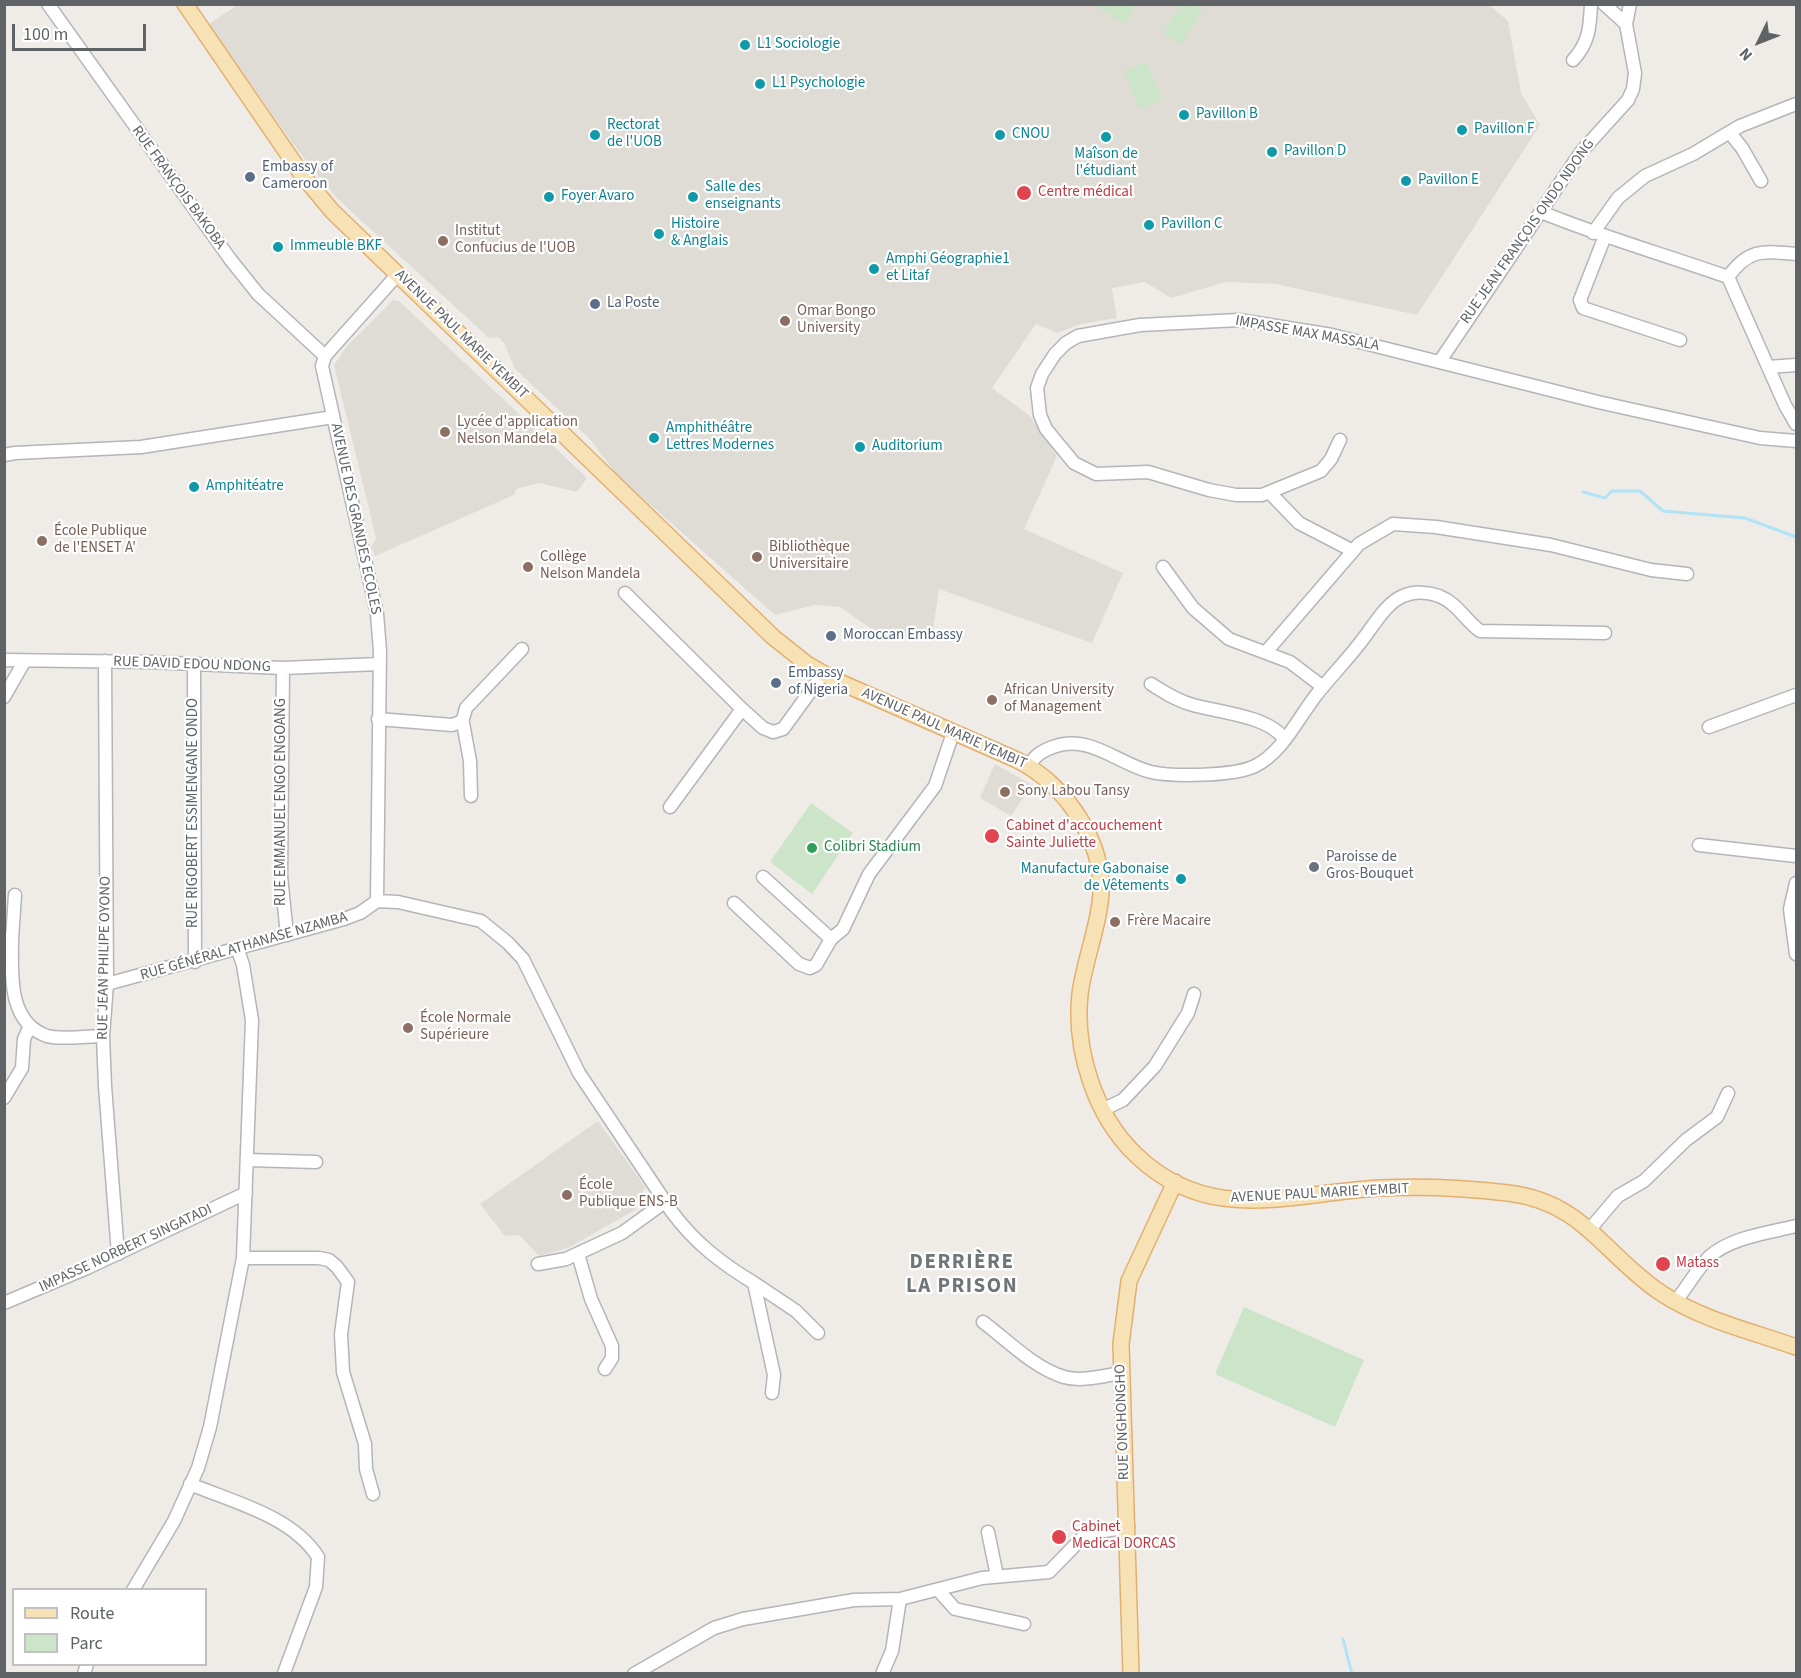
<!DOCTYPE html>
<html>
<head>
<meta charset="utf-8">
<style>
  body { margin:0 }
  #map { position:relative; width:1801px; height:1678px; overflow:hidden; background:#efece8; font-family:"Source Sans 3",sans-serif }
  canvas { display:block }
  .frame { position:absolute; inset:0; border:6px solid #5f6366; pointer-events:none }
  .legend { position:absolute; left:12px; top:1588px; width:195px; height:78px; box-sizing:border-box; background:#fff; border:2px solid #bfc1c2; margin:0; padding:8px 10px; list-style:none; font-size:18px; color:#5f6366 }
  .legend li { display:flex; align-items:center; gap:12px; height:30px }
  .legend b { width:30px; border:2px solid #bfc1c2 }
  .north { position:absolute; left:1729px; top:12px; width:60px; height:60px; -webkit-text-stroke:4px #fff; paint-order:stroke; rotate:227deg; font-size:16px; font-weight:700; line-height:24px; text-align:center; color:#5f6366 }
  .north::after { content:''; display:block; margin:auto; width:21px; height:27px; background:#5f6366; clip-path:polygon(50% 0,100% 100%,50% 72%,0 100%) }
  .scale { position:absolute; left:12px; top:24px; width:134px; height:27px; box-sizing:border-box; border:3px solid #5f6366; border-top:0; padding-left:8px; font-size:18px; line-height:21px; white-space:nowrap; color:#5f6366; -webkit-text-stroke:4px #fff; paint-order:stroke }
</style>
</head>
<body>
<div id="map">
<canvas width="1801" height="1678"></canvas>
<div class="frame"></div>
<ul class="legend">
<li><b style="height:8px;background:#f7e2b6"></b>Route</li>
<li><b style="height:16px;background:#cce4c7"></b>Parc</li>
</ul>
<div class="north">N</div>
<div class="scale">100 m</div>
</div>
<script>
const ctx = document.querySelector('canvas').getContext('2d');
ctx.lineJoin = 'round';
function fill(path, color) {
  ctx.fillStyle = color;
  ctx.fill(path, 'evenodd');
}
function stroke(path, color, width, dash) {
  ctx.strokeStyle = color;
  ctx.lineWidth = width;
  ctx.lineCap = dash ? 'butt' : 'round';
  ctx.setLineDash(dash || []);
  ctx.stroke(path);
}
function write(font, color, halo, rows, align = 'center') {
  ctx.font = font + ' "Source Sans 3",sans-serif';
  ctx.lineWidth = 4.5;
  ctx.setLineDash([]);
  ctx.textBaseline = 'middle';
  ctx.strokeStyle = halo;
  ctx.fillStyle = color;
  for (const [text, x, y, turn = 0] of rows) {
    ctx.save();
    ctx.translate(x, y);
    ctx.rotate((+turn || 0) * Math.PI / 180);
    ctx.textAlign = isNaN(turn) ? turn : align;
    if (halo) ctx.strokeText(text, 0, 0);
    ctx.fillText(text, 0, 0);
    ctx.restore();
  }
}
fill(new Path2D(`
  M239,4L1489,5L1508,21L1521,93L1540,125L1417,315L1276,284L1226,282L1171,298L1145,282L1112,288L1117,318L1081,324L1057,333L1036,324L992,388L1029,415L1057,456L1024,529L1123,573L1092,643L939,589L932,636L885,638L840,607L814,605L775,615L618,476L588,437L515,369L504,343L498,337L489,338L340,201L322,181L293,144L209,24Z
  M393,300L399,301L587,478L577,492L539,483L516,489L514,495L375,556L371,547L376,538L334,365L347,346Z
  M995,764L1032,785L1011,816L980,798Z
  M598,1121L645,1187L635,1210L568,1248L539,1256L519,1235L505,1236L480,1204Z`), '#dfdcd6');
fill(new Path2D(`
  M1095,5H1129L1135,8L1125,24Z
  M1181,5H1194L1203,10L1181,44L1163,33Z
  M1147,62L1162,100L1139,109L1124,71Z
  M811,803L853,833L812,894L770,862Z
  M1244,1307L1364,1360L1335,1427L1215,1374Z`), '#cce4c7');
stroke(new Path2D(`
  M1583,492L1605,498L1612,491H1640L1663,511L1745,518L1796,537
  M1343,1639L1352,1674`), '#b1e3f6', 3);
const minor = new Path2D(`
  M48,4L230,259L258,294L325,356
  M1604,4L1626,24
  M1573,60C1589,43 1590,27 1591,4
  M1730,133L1742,148L1761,181
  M1541,212C1602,237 1666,255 1728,277L1785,405L1796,424
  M1593,233L1618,198L1645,176L1693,154L1740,126L1796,104
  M1605,236L1580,300L1583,308L1680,340
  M1728,277C1749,248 1763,251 1796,254
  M1440,361L1581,152L1628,100L1633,89L1635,73L1626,24L1630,4
  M1768,367L1796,365
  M1340,440L1331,459L1321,471L1262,495H1236L1209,490L1148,472L1096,474L1074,463L1046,429L1040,415L1037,388L1042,374L1055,354L1066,343L1078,336L1140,325L1239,320L1332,335L1598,402L1760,438L1796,441
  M4,455L15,453L141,447L333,417
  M1271,494L1299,523L1353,551
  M1163,567L1193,608L1229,639L1290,662L1323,687
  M625,593L742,709L763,728L773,732L783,729L823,674
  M1266,652L1359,544L1393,524L1436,527L1551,545L1651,570L1687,574
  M4,660L150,662L283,668L379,664
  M105,661L107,984L103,1036L105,1086L118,1254
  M194,664L195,962
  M283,668L281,876L287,935
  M1151,684C1164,692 1177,701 1193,705C1218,712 1269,716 1284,739
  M4,697L24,662
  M378,719L452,725L460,722
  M463,719L466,708L522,649
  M463,723L470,761L471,796
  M1709,727L1796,695
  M1029,766C1035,755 1042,751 1053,747C1089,733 1118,764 1151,772C1174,777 1235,776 1255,766C1283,752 1298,718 1317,694C1332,675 1349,658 1363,639C1374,625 1386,603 1403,596C1414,591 1428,592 1439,596C1457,603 1465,620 1480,631L1605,633
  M670,807L742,709
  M1699,845L1796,856
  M763,877L831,939
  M1796,883L1790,909L1796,954
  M377,901L398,902L481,921L508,943L523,959L579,1073L672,1212C695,1243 721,1263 754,1283L774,1375L772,1393
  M377,901L380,651L377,614L322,366L325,356L333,347L398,274
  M734,903L799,964L810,968L816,965L831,939L843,929L869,874L935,786L953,733
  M4,939H12C12,973 7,1022 47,1036C60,1040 89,1036 103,1036
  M12,939L15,895
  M107,984L344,919L360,913L377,901
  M4,1098L22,1068L24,1039L30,1026
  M1102,1110L1123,1100L1155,1066L1188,1013L1194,994
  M248,1160L316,1162
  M1590,1229L1618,1196L1644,1181L1686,1140L1717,1117L1728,1093
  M578,1254L591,1299L612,1346V1358L605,1369
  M243,1258H319L329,1260L337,1267L348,1282L341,1334L343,1372L365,1444L366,1469L373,1494
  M538,1264L566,1259L622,1233L665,1202
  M754,1283L796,1311L818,1333
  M1675,1302C1687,1288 1696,1270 1709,1257C1731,1237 1768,1233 1796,1226
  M4,1303L87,1268L246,1193
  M983,1322C1007,1340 1034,1368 1064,1377C1082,1382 1103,1376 1121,1373
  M190,1484C233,1502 292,1516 318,1557L316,1587L284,1673
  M988,1532L997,1576
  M133,1590L174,1521L198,1468L210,1427L243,1258L252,1020L243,965L238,950
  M939,1591L955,1609L1024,1624
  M84,1674L87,1664
  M634,1674L714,1628L743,1619L854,1600L900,1599L982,1578L1049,1572L1086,1534L1128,1527
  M882,1674L892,1651L900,1599`);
const major = new Path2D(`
  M185,4L303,176L332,211L773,637L807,664L835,680L1017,760C1067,785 1108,846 1100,903C1096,934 1084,963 1080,994C1074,1050 1095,1116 1136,1155C1210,1226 1290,1193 1380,1188C1422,1186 1466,1188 1508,1193C1584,1202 1604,1255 1661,1293C1702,1320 1751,1331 1796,1347
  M1131,1674L1121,1344L1129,1281L1175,1182`);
stroke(minor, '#b3b5b8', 15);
stroke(major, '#e3af6e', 18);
stroke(minor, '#fff', 12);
stroke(major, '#f7e2b6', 15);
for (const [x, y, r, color] of [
  [745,45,6,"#0f9aa8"],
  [760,84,6,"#0f9aa8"],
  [1184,115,6,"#0f9aa8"],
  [1462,130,6,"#0f9aa8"],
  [595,135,6,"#0f9aa8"],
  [1000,135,6,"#0f9aa8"],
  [1106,137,6,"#0f9aa8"],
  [1272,152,6,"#0f9aa8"],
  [250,177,6,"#5c6f8a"],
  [1406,181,6,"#0f9aa8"],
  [1024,193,8,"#e0444e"],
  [549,197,6,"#0f9aa8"],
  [693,197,6,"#0f9aa8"],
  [1149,225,6,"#0f9aa8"],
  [659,234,6,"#0f9aa8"],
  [443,241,6,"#8d6e63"],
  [278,247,6,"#0f9aa8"],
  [874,269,6,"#0f9aa8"],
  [595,304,6,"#5c6f8a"],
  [785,321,6,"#8d6e63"],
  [445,432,6,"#8d6e63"],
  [654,438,6,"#0f9aa8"],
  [860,447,6,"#0f9aa8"],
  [194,487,6,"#0f9aa8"],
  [42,541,6,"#8d6e63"],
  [757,557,6,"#8d6e63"],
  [528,567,6,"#8d6e63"],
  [831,636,6,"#5c6f8a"],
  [776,683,6,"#5c6f8a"],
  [992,700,6,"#8d6e63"],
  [1005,792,6,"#8d6e63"],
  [992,836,8,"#e0444e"],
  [812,848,6,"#2e9e5b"],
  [1314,867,6,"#6b7280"],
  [1181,879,6,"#0f9aa8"],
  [1115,922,6,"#8d6e63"],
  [408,1028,6,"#8d6e63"],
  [567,1195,6,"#8d6e63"],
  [1663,1264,8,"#e0444e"],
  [1059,1537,8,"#e0444e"]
]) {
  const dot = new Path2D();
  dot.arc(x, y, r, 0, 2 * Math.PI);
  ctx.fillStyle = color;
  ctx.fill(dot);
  stroke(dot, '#fff', 2);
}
write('15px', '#0d838f', '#fff', [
  ["L1 Sociologie",757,45],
  ["L1 Psychologie",772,84],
  ["Pavillon B",1196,115],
  ["Rectorat",607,126],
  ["de l'UOB",607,143],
  ["Pavillon F",1474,130],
  ["CNOU",1012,135],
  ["Pavillon D",1284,152],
  ["Maîson de",1106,155,"center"],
  ["l'étudiant",1106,172,"center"],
  ["Pavillon E",1418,181],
  ["Salle des",705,188],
  ["enseignants",705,205],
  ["Foyer Avaro",561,197],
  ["Histoire",671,225],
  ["& Anglais",671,242],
  ["Pavillon C",1161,225],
  ["Immeuble BKF",290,247],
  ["Amphi Géographie1",886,260],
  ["et Litaf",886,277],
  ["Amphithéâtre",666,429],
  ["Lettres Modernes",666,446],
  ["Auditorium",872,447],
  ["Amphitéatre",206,487],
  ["Manufacture Gabonaise",1169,870,"right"],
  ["de Vêtements",1169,887,"right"]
], 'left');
write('15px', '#4e5e75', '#fff', [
  ["Embassy of",262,168],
  ["Cameroon",262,185],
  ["La Poste",607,304],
  ["Moroccan Embassy",843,636],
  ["Embassy",788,674],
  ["of Nigeria",788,691]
], 'left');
write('15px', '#5f6366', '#fff', [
  ["RUE FRANÇOIS BAKOBA",178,188,54],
  ["RUE JEAN FRANÇOIS ONDO NDONG",1528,232,-55],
  ["IMPASSE MAX MASSALA",1307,334,10],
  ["AVENUE PAUL MARIE YEMBIT",461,335,44],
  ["AVENUE DES GRANDES ECOLES",355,519,78],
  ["RUE DAVID EDOU NDONG",192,665,2],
  ["AVENUE PAUL MARIE YEMBIT",944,729,24],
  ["RUE EMMANUEL ENGO ENGOANG",282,802,-90],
  ["RUE RIGOBERT ESSIMENGANE ONDO",194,813,-90],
  ["RUE GÉNÉRAL ATHANASE NZAMBA",244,947,-16],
  ["RUE JEAN PHILIPE OYONO",105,958,-89],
  ["AVENUE PAUL MARIE YEMBIT",1320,1194,-3],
  ["IMPASSE NORBERT SINGATADI",126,1249,-25],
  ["RUE ONGHONGHO",1123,1422,-92]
]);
write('15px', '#be3a42', '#fff', [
  ["Centre médical",1038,193],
  ["Cabinet d'accouchement",1006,827],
  ["Sainte Juliette",1006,844],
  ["Matass",1676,1264],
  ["Cabinet",1072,1528],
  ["Medical DORCAS",1072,1545]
], 'left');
write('15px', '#785e54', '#fff', [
  ["Institut",455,232],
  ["Confucius de l'UOB",455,249],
  ["Omar Bongo",797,312],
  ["University",797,329],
  ["Lycée d'application",457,423],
  ["Nelson Mandela",457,440],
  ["École Publique",54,532],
  ["de l'ENSET A'",54,549],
  ["Bibliothèque",769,548],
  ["Universitaire",769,565],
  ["Collège",540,558],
  ["Nelson Mandela",540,575],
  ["African University",1004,691],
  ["of Management",1004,708],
  ["Sony Labou Tansy",1017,792],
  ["Frère Macaire",1127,922],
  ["École Normale",420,1019],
  ["Supérieure",420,1036],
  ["École",579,1186],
  ["Publique ENS-B",579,1203]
], 'left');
write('15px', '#27864d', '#fff', [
  ["Colibri Stadium",824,848]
], 'left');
write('15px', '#5b616d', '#fff', [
  ["Paroisse de",1326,858],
  ["Gros-Bouquet",1326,875]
], 'left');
ctx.letterSpacing = '1.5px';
write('bold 21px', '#707578', '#fff', [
  ["DERRIÈRE",962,1263],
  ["LA PRISON",962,1287]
]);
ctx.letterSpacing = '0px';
</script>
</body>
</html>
